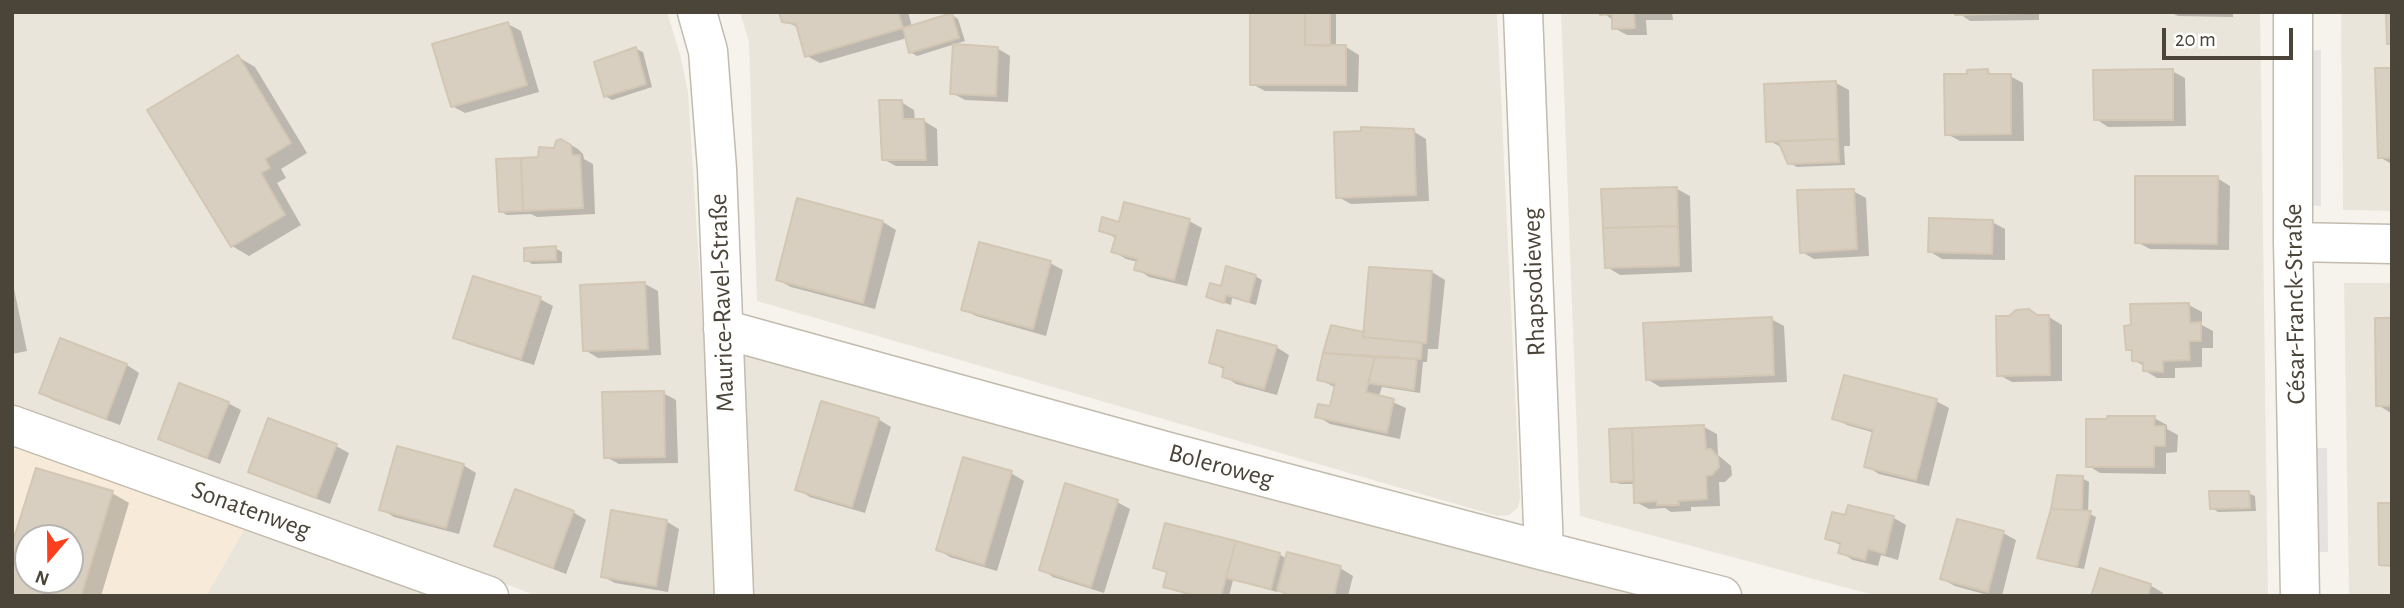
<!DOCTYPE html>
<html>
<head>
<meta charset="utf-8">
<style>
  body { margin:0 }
  #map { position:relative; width:2404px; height:608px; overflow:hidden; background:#f6f3ec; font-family:"Alegreya Sans",sans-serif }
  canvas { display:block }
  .frame { position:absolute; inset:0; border:14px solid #4b4439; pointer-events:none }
  .north { position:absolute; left:14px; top:524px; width:70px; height:70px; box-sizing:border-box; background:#fff; border:2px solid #b7b4b0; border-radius:50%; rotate:200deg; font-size:19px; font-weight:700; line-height:28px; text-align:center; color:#4b4439 }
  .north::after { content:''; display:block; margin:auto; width:24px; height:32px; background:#fc3f1d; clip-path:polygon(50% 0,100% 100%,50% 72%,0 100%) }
  .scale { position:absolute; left:2162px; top:28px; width:131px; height:32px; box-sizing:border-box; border:4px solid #4b4439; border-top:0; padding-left:9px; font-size:21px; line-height:24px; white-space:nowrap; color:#4b4439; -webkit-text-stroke:5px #fff; paint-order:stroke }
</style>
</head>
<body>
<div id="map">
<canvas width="2404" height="608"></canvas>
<div class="frame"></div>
<div class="north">N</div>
<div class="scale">20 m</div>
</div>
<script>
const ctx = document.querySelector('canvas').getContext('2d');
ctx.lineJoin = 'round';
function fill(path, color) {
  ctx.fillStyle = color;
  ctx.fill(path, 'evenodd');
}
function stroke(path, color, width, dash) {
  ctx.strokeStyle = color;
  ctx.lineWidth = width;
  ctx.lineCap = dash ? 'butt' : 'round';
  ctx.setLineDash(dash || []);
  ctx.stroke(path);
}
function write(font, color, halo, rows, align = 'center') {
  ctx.font = font + ' "Alegreya Sans",sans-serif';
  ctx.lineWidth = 5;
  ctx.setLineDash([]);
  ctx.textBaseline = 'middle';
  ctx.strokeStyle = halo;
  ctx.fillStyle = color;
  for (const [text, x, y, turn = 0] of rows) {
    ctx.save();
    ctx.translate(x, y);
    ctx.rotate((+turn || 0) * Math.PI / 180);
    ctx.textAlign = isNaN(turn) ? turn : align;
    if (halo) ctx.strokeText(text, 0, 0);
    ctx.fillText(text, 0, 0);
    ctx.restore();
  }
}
fill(new Path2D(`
  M12,12H667L680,54L688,92L720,596H537L342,521L336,533L12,436Z
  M740,12H1497L1520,498L1518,508L1509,515L1497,516L757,301L749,42Z
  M1561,12H2260L2268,596H1877L1580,516Z
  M2341,12H2392V211L2343,210Z
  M2344,283H2392V596H2349Z
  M750,356L1666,596H750L739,359Z
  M245,528L438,596H206Z`), '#eae5da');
fill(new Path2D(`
  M12,436L245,528L206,596H12ZM28,538H70V580H28Z`), '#f7ead8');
fill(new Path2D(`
  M2321,50V206L2308,205L2307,51Z
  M2314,448H2327L2328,552H2315Z`), '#e5e3e0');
fill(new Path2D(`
  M781,12H908L912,27L952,15L958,19L965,41L917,56L910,52L907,38L820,63L807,56L799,28L783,20Z
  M1252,12H1336V47H1346L1359,55L1358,92L1265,91L1252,84Z
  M1602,12H1672L1673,20H1646L1647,35H1627L1614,28V21Z
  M1957,12H2039V20L1970,21Z
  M2170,12H2233V17L2178,16Z
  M508,24L521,31L539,92L465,113L452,106Z
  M997,48L1010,56L1008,102L965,100L952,93Z
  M636,49L643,52L652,87L612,100L605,96Z
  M238,57L255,67L307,153L281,169L286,178L277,183L301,225L249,256L232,246Z
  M2392,69V164L2379,157Z
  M1987,71L1995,76H2010L2023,83L2024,141H1960L1947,134L1969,76Z
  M2172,71L2185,78L2186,126L2108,127L2096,119Z
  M1836,83L1849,90L1850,146H1844L1845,165L1797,167L1790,163L1783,148L1768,140Z
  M901,102L914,110L915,121H924L937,129L938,166H896L883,159Z
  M1413,131L1426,139L1429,201L1351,204L1338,197Z
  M564,141L578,149L583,154L584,159L593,164L595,214L537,217L531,214L507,215L500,211L540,158Z
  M2217,178L2230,186L2229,250L2150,249L2137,242Z
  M1677,189L1690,196L1692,272L1620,275L1607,267Z
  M1853,191L1866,198L1869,256L1814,259L1802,252Z
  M798,201L883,222L896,230L875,309L791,287L778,280Z
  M1189,221L1202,228L1187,286L1149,277L1137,269L1138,262L1126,259L1113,251L1117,239L1101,230L1121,224Z
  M1992,222L2005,229V260L1942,259L1929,251Z
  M555,248L562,252V263L532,264L526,260Z
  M1050,263L1063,270L1046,336L976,316L963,309Z
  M1432,272L1445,280L1438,349H1428L1427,362H1423L1420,393L1382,387L1379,396L1406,408L1400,439L1330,424L1317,416L1331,408L1336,388L1319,379L1331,355L1325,353L1362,334L1365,335Z
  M1255,276L1262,280L1256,305L1232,298L1231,305L1208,297L1222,289Z
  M12,279L27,351L12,354Z
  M645,284L658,291L661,355L598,358L585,350Z
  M540,299L553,306L534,365L468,344L455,337Z
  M2189,305L2202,312V325L2213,331V348H2202V367L2175,368V378H2157L2144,370V366L2134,360V353L2127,349Z
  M2040,317H2049L2062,325V381L2012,382L1999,375Z
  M1771,319L1784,326L1787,382L1660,387L1647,379Z
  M2392,319V413H2391L2378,405Z
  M61,340L127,365L139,373L120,425L53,400L41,392Z
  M1276,347L1289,355L1277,395L1236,384L1224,376L1225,370L1211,362Z
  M663,393L676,400L678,463L619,464L606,457Z
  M1936,401L1949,408L1929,486L1879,474L1866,466L1875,433L1847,425L1834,418Z
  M228,403L241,410L220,464L173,445L160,438Z
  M2154,418L2167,425V429L2178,435L2177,452L2166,453V474L2100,473L2087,465Z
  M878,419L891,427L865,513L810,497L797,489Z
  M1704,427L1717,434L1718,455L1731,466L1732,475L1725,482H1719L1720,506L1691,507V511L1671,512L1665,508L1649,509L1636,502V484H1620L1613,481Z
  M336,446L349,453L330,504L263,478L250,471Z
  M463,465L476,473L459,534L394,517L381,509Z
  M37,470L112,493L129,503L101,596H12ZM28,538H70V580H28Z
  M1011,473L1024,481L997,571L950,557L938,550Z
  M2059,477L2082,478L2089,482L2088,513L2096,517L2084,569L2046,561L2039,557Z
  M2248,493L2255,496L2256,511L2218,512L2212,508Z
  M1117,502L1130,509L1104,593L1053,577L1041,569Z
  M1849,507L1894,518L1906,525L1898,560L1881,555L1878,566L1853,560L1840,552L1842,546L1827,538L1847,517Z
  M573,512L586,520L566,574L509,552L496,545Z
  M666,521L679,529L668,592L615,583L602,576Z
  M1166,525L1279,554L1287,559L1340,568L1353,576L1348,596H1291L1278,588L1277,592L1233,580L1229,596H1192L1172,590L1165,586L1169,573L1155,567Z
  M2003,533L2016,540L2002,596H1991L1955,586L1942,579Z
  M2150,585L2163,593L2162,596H2093Z`), '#0003');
const building = new Path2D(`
  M779,12H898L903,28L805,57L796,24L782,22Z
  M1250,12H1305V45H1346V85H1250Z
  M1305,12H1330V46L1305,45Z
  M1600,12H1661V13H1634L1635,28L1612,29V14L1600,15Z
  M1955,12H2026V13L1955,15Z
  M952,13L959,38L909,53L903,28Z
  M2386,14H2392V44H2387Z
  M508,22L527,85L451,107L432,44Z
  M953,44L998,47L996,96L950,94Z
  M636,47L646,84L604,97L594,62Z
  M238,55L291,143L265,159L270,168L261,173L285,215L231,247L147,110Z
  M2375,68H2392V158H2378Z
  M1988,69V74H2011V134L1945,135L1944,74H1967V70Z
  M2173,69V120H2094L2093,70Z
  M1836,81L1838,139L1766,142L1764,84Z
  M879,100H902L903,119H924L926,160H882Z
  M1361,127L1414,129L1416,195L1336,198L1334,132L1361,131Z
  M561,139L571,145L572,155H580L583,208L523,211L521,158L538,157L539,147L554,148L556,141Z
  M1838,139L1839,162L1788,164L1778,141Z
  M521,158L523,211L499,212L496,159Z
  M2135,176H2218L2217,244L2135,243Z
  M1677,187L1678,226L1603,228L1601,189Z
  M1854,189L1857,249L1800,253L1797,190Z
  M797,198L883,221L863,303L776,280Z
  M1124,202L1190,219L1174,280L1134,270L1137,259L1111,252L1116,236L1099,231L1102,217L1119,222Z
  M1929,218L1993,220L1992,254L1928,252Z
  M1678,226L1679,266L1605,268L1603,228Z
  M979,242L1051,261L1033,329L961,310Z
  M556,246V260L524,261V248Z
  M1226,266L1256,275L1249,302L1226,295L1224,303L1206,297L1210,283L1221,286Z
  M1369,267L1432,271L1426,343L1363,337Z
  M473,276L541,297L521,359L453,338Z
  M645,282L648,349L583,351L580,285Z
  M2189,303L2190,323L2201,322V341H2189L2190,360L2163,361V372L2143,371V362L2132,361V350H2126L2124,326L2131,325L2130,304Z
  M2029,309L2037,315H2049L2050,375L1997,376L1996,316H2009L2016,310Z
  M1772,317L1774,375L1646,380L1643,323Z
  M2375,318H2392V406H2376Z
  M1331,325L1363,332V337L1422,343L1421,359L1323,353Z
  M1217,330L1277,346L1264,389L1222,377L1224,367L1209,363Z
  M60,338L127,364L106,419L39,393Z
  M1323,353L1375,357L1366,392L1394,399L1387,433L1315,417L1318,404L1330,406L1335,384L1317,380Z
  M1375,357L1417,359L1414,390L1368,383Z
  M1844,375L1937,399L1916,480L1864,467L1873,430L1832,419Z
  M179,383L229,402L207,458L158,439Z
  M664,391L665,457L604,458L602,392Z
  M821,401L879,418L852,507L795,490Z
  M2107,416H2155L2154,426H2165V446H2154V467H2086V419H2107Z
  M268,418L337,444L316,498L248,472Z
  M1704,425L1706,449H1711L1718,457L1719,467L1712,475L1706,476L1707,499L1678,501L1679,505H1657V501L1634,503L1632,428Z
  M1632,428L1634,481L1611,482L1609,429Z
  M397,446L464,464L446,528L379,510Z
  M963,457L1012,471L984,565L936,550Z
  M36,468L113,491L81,596H12V544ZM28,538H70V580H28Z
  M2057,475L2083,476L2082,510L2051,509Z
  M1065,483L1118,500L1091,587L1039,570Z
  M515,489L574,511L553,568L494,546Z
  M2209,491H2249L2250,508L2210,509Z
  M2378,503H2392V566L2379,565Z
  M1848,505L1894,516L1885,554L1868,549L1865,560L1838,553L1841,543L1825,539L1832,512L1845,515Z
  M2051,509L2091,511L2077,567L2037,558Z
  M611,510L667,520L656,586L601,577Z
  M1957,519L2004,531L1988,592L1940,579Z
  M1165,523L1236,541L1221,596H1190L1191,594L1163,587L1167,572L1153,568Z
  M1236,541L1280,553L1271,589L1226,578Z
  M1287,552L1341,566L1334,596H1292L1277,590Z
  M2100,568L2151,584L2148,596H2091Z`);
fill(building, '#d8cfc1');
stroke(building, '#d3c7b4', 2);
const minor = new Path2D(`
  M697,12L708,51L717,169L734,596
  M1523,12L1544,551
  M2293,12V242L2300,596
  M2293,242L2392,244
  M723,329L1169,452L1544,551L1722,596
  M12,425L489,596`);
stroke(minor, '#c2bbae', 41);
stroke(minor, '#fff', 38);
write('26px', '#4b4439', '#fff', [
  ["Rhapsodieweg",1534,282,-92],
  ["Maurice-Ravel-Straße",722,303,-92],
  ["César-Franck-Straße",2295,304,-91],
  ["Boleroweg",1221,466,15],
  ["Sonatenweg",251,510,20]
]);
</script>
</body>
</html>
